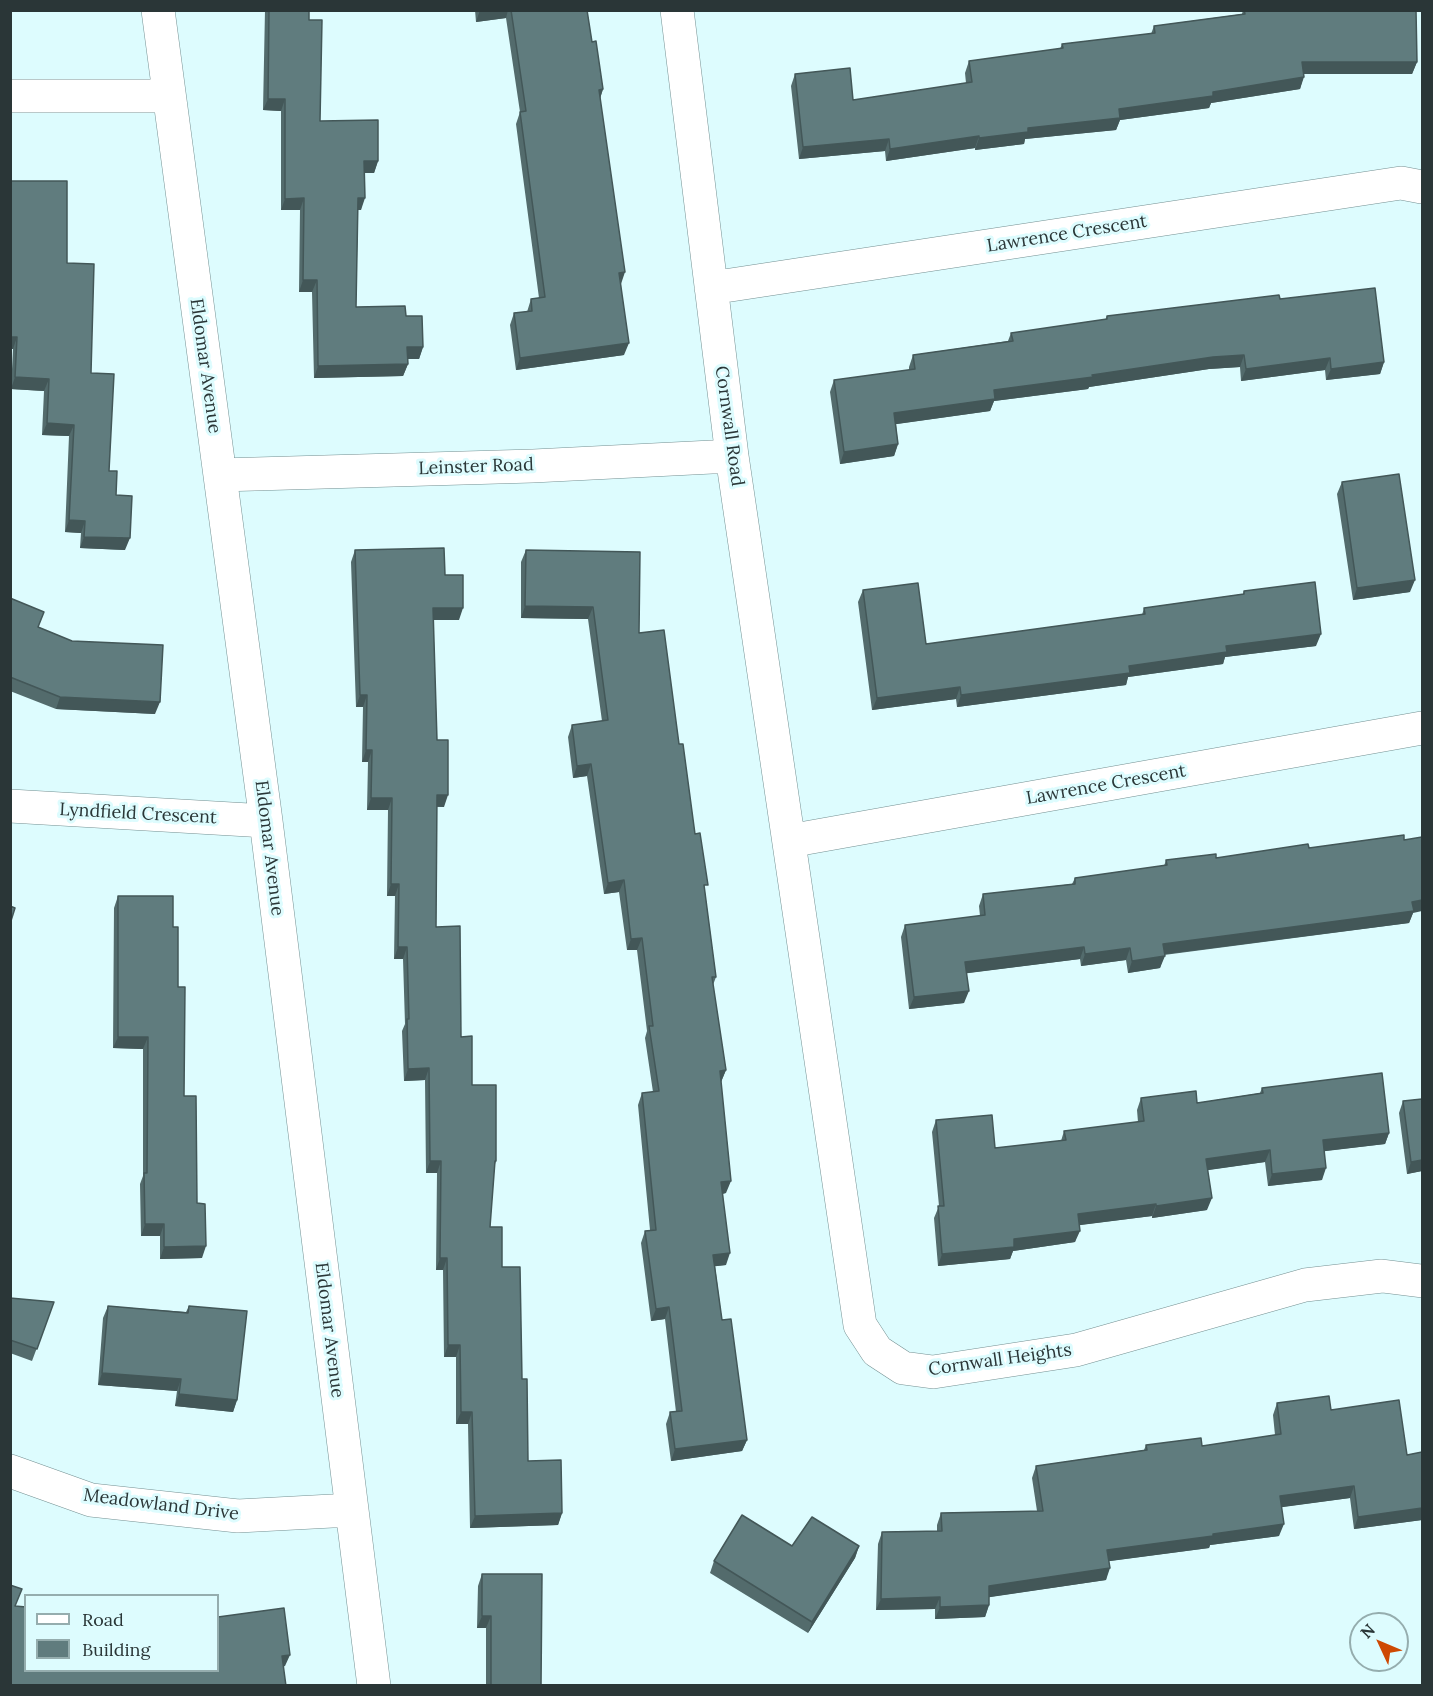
<!DOCTYPE html>
<html>
<head>
<meta charset="utf-8">
<style>
  body { margin:0 }
  #map { position:relative; width:1433px; height:1696px; overflow:hidden; background:#ddfcfe; font-family:Lora,serif }
  canvas { display:block }
  .frame { position:absolute; inset:0; border:12px solid #2a3637; pointer-events:none }
  .legend { position:absolute; left:24px; top:1594px; width:195px; height:78px; box-sizing:border-box; background:#ddfcfe; border:2px solid #95adae; margin:0; padding:8px 10px; list-style:none; font-size:18px; color:#2a3637 }
  .legend li { display:flex; align-items:center; gap:12px; height:30px }
  .legend b { width:30px; border:2px solid #95adae }
  .north { position:absolute; left:1349px; top:1612px; width:60px; height:60px; box-sizing:border-box; background:#ddfcfe; border:2px solid #95adae; border-radius:50%; rotate:314deg; font-size:16px; font-weight:700; line-height:24px; text-align:center; color:#2a3637 }
  .north::after { content:''; display:block; margin:auto; width:21px; height:27px; background:#ce4903; clip-path:polygon(50% 0,100% 100%,50% 72%,0 100%) }
</style>
</head>
<body>
<div id="map">
<canvas width="1433" height="1696"></canvas>
<div class="frame"></div>
<ul class="legend">
<li><b style="height:8px;background:#fff"></b>Road</li>
<li><b style="height:16px;background:#607c7e"></b>Building</li>
</ul>
<div class="north">N</div>
</div>
<script>
const ctx = document.querySelector('canvas').getContext('2d');
ctx.lineJoin = 'round';
function stroke(path, color, width, dash) {
  ctx.strokeStyle = color;
  ctx.lineWidth = width;
  ctx.lineCap = dash ? 'butt' : 'round';
  ctx.setLineDash(dash || []);
  ctx.stroke(path);
}
function fill(path, color) {
  ctx.fillStyle = color;
  ctx.fill(path, 'evenodd');
}
function write(font, color, halo, rows, align = 'center') {
  ctx.font = font + ' Lora,serif';
  ctx.lineWidth = 6;
  ctx.setLineDash([]);
  ctx.textBaseline = 'middle';
  ctx.strokeStyle = halo;
  ctx.fillStyle = color;
  for (const [text, x, y, turn = 0] of rows) {
    ctx.save();
    ctx.translate(x, y);
    ctx.rotate((+turn || 0) * Math.PI / 180);
    ctx.textAlign = isNaN(turn) ? turn : align;
    if (halo) ctx.strokeText(text, 0, 0);
    ctx.fillText(text, 0, 0);
    ctx.restore();
  }
}
const minor = new Path2D(`
  M158,10L266,821L374,1686
  M677,10L732,456L860,1325L877,1351L903,1368L933,1372L1076,1350L1305,1285L1382,1276L1422,1281
  M10,96H168
  M711,288L1401,183L1422,187
  M220,475L533,466L732,456
  M10,806L266,821
  M789,841L1422,728
  M10,1471L91,1500L238,1516L351,1510`);
stroke(minor, '#749092', 34);
stroke(minor, '#fff', 33);
fill(new Path2D(`
  M265,10H309V20L320,121L378,161L374,173H364L361,210H358L356,307L406,316L423,347L419,359H408V364L403,376L314,378L312,292H299L300,210H281V111L263,110Z
  M475,10H587L592,42L603,89L600,99L621,284L624,355L516,370L510,325L514,313L527,312L531,299L539,298L516,124L520,112L506,18L476,22Z
  M1243,10H1416L1417,62L1412,74H1304L1300,89L1211,103L1209,108L1120,120L1116,130L1025,139L1024,144L975,150V148L886,161L885,151L799,159L791,86L795,74L853,100L966,83L965,73L969,61L1060,49L1062,44L1151,34L1154,26L1242,14Z
  M10,181L67,263L91,373L109,471L116,495L125,550L80,548L81,533L65,532L69,436L42,435L44,391L11,389L13,349Z
  M1280,299L1384,362L1380,374L1326,380L1325,370L1241,381L1240,367L1209,369L1089,387L1088,389L994,401L990,411L896,424L898,444L894,456L840,464L830,392L834,380L909,370V367L913,355L1008,341L1011,333L1105,320L1107,316Z
  M1342,482L1410,592L1353,600L1337,494Z
  M355,550L445,575L459,620H433L437,740L444,807H437L436,927L472,1085L496,1161L494,1167L490,1227L502,1267L522,1379L528,1461L562,1513L558,1525L470,1528L468,1424H456V1357H444L443,1270H436L437,1173H426L425,1080L404,1081L402,1031L405,1024L403,959H394L395,896H387L388,810H367L368,762H362L363,707H356L351,562Z
  M526,550L639,633L679,744L705,892L716,977L713,985L726,1070L721,1082L726,1193L723,1194L726,1265L715,1266L722,1320L747,1440L742,1451L671,1461L666,1424L670,1412H676L665,1319L651,1321L641,1243L645,1231L650,1230L638,1105L642,1093L653,1092L645,1038L647,1031L637,950H627L619,892L604,894L587,776L573,778L568,737L572,725L602,721L588,619L521,618V562Z
  M863,590L926,644L1142,615L1144,608L1243,594L1244,591L1316,646L1225,657L1223,664L1128,677L1126,685L957,707L956,699L872,710L858,602Z
  M10,598L39,627L155,714L56,709L10,691Z
  M1309,848L1413,913L1409,923L1164,955L1160,968L1128,973L1126,960L1081,966L1080,959L967,973L964,1003L909,1009L901,937L905,925L980,916L979,906L983,894L1072,884L1075,878L1164,866L1166,860L1216,858Z
  M118,896L173,927L178,987L184,1096L197,1203L202,1258L160,1259V1236H141L140,1184L143,1176V1049L113,1048L114,908Z
  M1262,1088L1389,1133L1385,1144L1324,1151L1322,1180L1268,1186L1265,1162L1207,1170V1210L1152,1218V1216L1079,1225L1075,1242L1013,1251L1010,1259L938,1266L934,1218L939,1206L932,1132L936,1120L995,1148L1061,1141L1064,1131L1138,1122L1137,1110L1141,1098L1197,1103L1260,1093Z
  M1422,1099V1171L1407,1174L1399,1113L1403,1101Z
  M10,1298L54,1302L32,1361L10,1353Z
  M108,1306L186,1312L189,1306L237,1400L233,1412L175,1406L177,1391L98,1385L103,1318Z
  M1277,1403L1331,1410L1407,1455L1422,1452V1520L1354,1529L1350,1498L1281,1507L1279,1536L1210,1545L1209,1548L1109,1561L1106,1580L989,1597V1605L985,1617L935,1619V1609L876,1610L878,1544L882,1532L937,1531V1525L941,1513L1037,1511L1032,1478L1036,1466L1144,1450L1146,1445L1202,1446L1275,1435L1273,1415Z
  M792,1546H859L855,1558L808,1633L710,1573L714,1561Z
  M482,1574L541,1686H486V1628H477L478,1586Z`), '#536b6c');
fill(new Path2D(`
  M480,10H508L506,18L476,22Z
  M1302,62H1417L1412,74H1298Z
  M1304,77L1300,89L1211,103L1209,108L1120,120L1116,130L1025,139L1024,144L975,150L979,138L1028,128L1119,109L1213,92Z
  M603,89L599,101V90Z
  M268,99H285L281,111L263,110Z
  M979,136L975,148L886,161L890,149Z
  M889,139L885,151L799,159L803,147Z
  M364,161H378L374,173H359Z
  M304,198L300,210H281L285,199Z
  M358,198H365L361,210H354Z
  M625,272L621,284L619,273Z
  M303,280H317L312,292H299Z
  M10,337H17L13,349H10Z
  M629,343L624,355L516,370L520,358Z
  M407,347H423L419,359H403Z
  M1244,355L1240,367L1209,369L1089,387L1088,389L994,401L990,411L890,425L894,413L994,390L1213,357Z
  M1330,358L1325,370L1241,381L1246,369Z
  M1384,362L1380,374L1326,380L1331,369Z
  M408,364L403,376L314,378L318,366Z
  M15,377L49,379L44,391L11,389Z
  M47,423L74,425L69,436L42,435Z
  M898,444L894,456L840,464L844,452Z
  M69,520L85,521L81,533L65,532Z
  M84,537L130,538L125,550L80,548Z
  M1415,580L1410,592L1353,600L1357,588Z
  M525,606L593,607L588,619L521,618Z
  M433,608H463L459,620H429Z
  M1321,634L1316,646L1225,657L1223,664L1128,677L1126,685L957,707L961,695L1129,666L1226,646Z
  M960,687L956,699L872,710L877,698Z
  M360,695H367L363,707H356Z
  M60,697L160,702L155,714L56,709Z
  M366,750H372L368,762H362Z
  M591,764L587,776L573,778L577,766Z
  M437,795H448L444,807L433,806Z
  M371,798H392L388,810H367Z
  M624,880L619,892L604,894L608,883Z
  M391,884H399L395,896H387Z
  M1422,900V911L1413,913L1409,923L1159,955L1163,944Z
  M642,938L637,950H627L631,939Z
  M398,947H407L403,959H394Z
  M1084,947L1080,959L961,974L965,962Z
  M1130,948L1126,960L1081,966L1085,954Z
  M1165,956L1160,968L1128,973L1132,961Z
  M969,991L964,1003L909,1009L914,997Z
  M118,1037H148L143,1049L113,1048Z
  M429,1068L425,1080L404,1081L408,1069Z
  M726,1070L721,1082L715,1083L720,1071Z
  M1389,1133L1385,1144L1318,1152L1323,1140Z
  M1270,1150L1265,1162L1202,1171L1206,1159Z
  M1422,1160V1171L1407,1174L1411,1162Z
  M430,1161H441L437,1173H426Z
  M1326,1168L1322,1180L1268,1186L1272,1174Z
  M731,1181L726,1193L717,1194L721,1182Z
  M1212,1198L1207,1210L1152,1218L1156,1206Z
  M1156,1204L1152,1216L1073,1226L1078,1214Z
  M145,1224H164L160,1236H141Z
  M1080,1231L1075,1242L1013,1251L1010,1259L938,1266L942,1254L1014,1239Z
  M206,1246L202,1258L160,1259L164,1247Z
  M730,1253L726,1265L709,1267L713,1255Z
  M440,1258H447L443,1270H436Z
  M669,1307L665,1319L651,1321L656,1309Z
  M448,1345H460L456,1357H444Z
  M102,1373L181,1379L177,1391L98,1385Z
  M179,1394L237,1400L233,1412L175,1406Z
  M461,1412H472L468,1424H456Z
  M747,1440L742,1451L671,1461L675,1449Z
  M1354,1486L1350,1498L1276,1508L1280,1496Z
  M1422,1508V1520L1354,1529L1358,1517Z
  M562,1513L558,1525L470,1528L475,1516Z
  M1284,1524L1279,1536L1210,1545L1209,1548L1103,1562L1107,1550L1213,1534Z
  M859,1546L855,1558L808,1633L812,1622Z
  M1110,1568L1106,1580L984,1598L989,1586Z
  M940,1597L935,1609L876,1610L881,1599Z
  M989,1605L985,1617L935,1619L940,1607Z
  M482,1616H491L486,1628H477Z
  M290,1655L285,1666L278,1668L282,1656Z`), '#435758');
const building = new Path2D(`
  M269,10H309V20H322L320,121L378,120V161H364L365,198H358L356,307L405,306L406,316H422L423,347H407L408,364L318,366L317,280H303L304,198L285,199V99H268Z
  M511,10H587L592,42L596,41L603,89L599,90L625,272L619,273L629,343L520,358L514,313L532,311L531,299L545,297L520,112L526,111Z
  M1244,10H1416L1417,62H1302L1304,77L1213,92V96L1119,109L1120,118L1028,128V132L979,138V136L890,149L889,139L803,147L795,74L850,68L853,100L972,82L969,61L1063,48L1062,44L1155,33L1154,26L1245,14Z
  M10,181H67V263L94,264L91,373L114,374L109,471H117L116,495L132,496L130,538L84,537L85,521L69,520L74,425L47,423L49,379L15,377L17,337H10Z
  M1375,288L1384,362L1331,369L1330,358L1246,369L1244,355L1213,357L1092,375L1093,377L994,390L995,399L894,413L898,444L844,452L834,380L915,369L913,355L1013,341L1011,333L1107,319V316L1279,295L1280,299Z
  M1399,474L1415,580L1357,588L1342,482Z
  M444,548L445,575H463V608H433L437,740H448V795H437L436,927L460,926L461,1037L472,1036V1085H496V1161H495L490,1227H502V1267H520L522,1379H527L528,1461L561,1460L562,1513L475,1516L472,1412H461L460,1345H448L447,1258H440L441,1161H430L429,1068L408,1069L407,1019H409L407,947H398L399,884H391L392,798H371L372,750H366L367,695H360L355,550Z
  M526,550L640,552L639,633L664,630L679,744H683L695,834L700,833L708,885H704L716,977H712L726,1070L720,1071L731,1181L721,1182L730,1253L713,1255L722,1320L731,1319L747,1440L675,1449L670,1412L682,1411L669,1307L656,1309L645,1231L656,1230L642,1093L659,1091L649,1026H653L642,938L631,939L624,880L608,883L591,764L577,766L572,725L608,720L593,607L525,606Z
  M1315,582L1321,634L1226,646L1227,652L1129,666L1130,673L961,695L960,687L877,698L863,590L918,583L926,644L1145,614L1144,608L1244,594V591Z
  M10,598L44,612L38,627L72,641L163,645L160,702L60,697L10,677Z
  M1404,835V840L1422,837V900L1412,902L1414,911L1163,944L1165,956L1132,961L1130,948L1085,954L1084,947L965,962L969,991L914,997L905,925L985,915L983,894L1075,884V878L1167,865L1166,860L1216,854V858L1308,844L1309,848Z
  M118,896H173V927H178V987H185L184,1096H196L197,1203L205,1204L206,1246L164,1247V1224H145L144,1173H147L148,1037H118Z
  M10,906L15,908L10,924Z
  M1382,1073L1389,1133L1323,1140L1326,1168L1272,1174L1270,1150L1206,1159L1212,1198L1156,1206V1204L1078,1214L1080,1231L1014,1239V1247L942,1254L938,1206H944L936,1120L992,1115L995,1148L1066,1140L1064,1131L1144,1121L1141,1098L1196,1091L1197,1103L1263,1093L1262,1088Z
  M1422,1099V1160L1411,1162L1403,1101Z
  M10,1298L54,1302L37,1349L10,1340Z
  M108,1306L188,1313L189,1306L247,1311L237,1400L179,1394L181,1379L102,1373Z
  M1329,1396L1331,1410L1399,1400L1407,1455L1422,1452V1508L1358,1517L1354,1486L1280,1496L1284,1524L1213,1534V1536L1107,1550L1110,1568L989,1586V1605L940,1607V1597L881,1599L882,1532L942,1531L941,1513L1043,1511L1036,1466L1147,1450L1146,1445L1201,1438L1202,1446L1281,1434L1277,1403Z
  M742,1515L792,1546L812,1517L859,1546L812,1622L714,1561Z
  M482,1574H542L541,1686H491V1616H482Z
  M10,1585L22,1589L15,1606L26,1607V1671H218V1617L284,1608L290,1655L282,1656L286,1686H10Z`);
fill(building, '#607c7e');
stroke(building, '#435758', 1.5);
write('18px', '#2a3637', '#ddfcfe', [
  ["Lawrence Crescent",1067,234,-9],
  ["Eldomar Avenue",205,366,82],
  ["Cornwall Road",729,426,82],
  ["Leinster Road",476,467,-2],
  ["Lawrence Crescent",1106,785,-10],
  ["Lyndfield Crescent",138,814,3],
  ["Eldomar Avenue",269,848,83],
  ["Eldomar Avenue",329,1330,83],
  ["Cornwall Heights",1000,1360,-8],
  ["Meadowland Drive",161,1505,7]
]);
</script>
</body>
</html>
